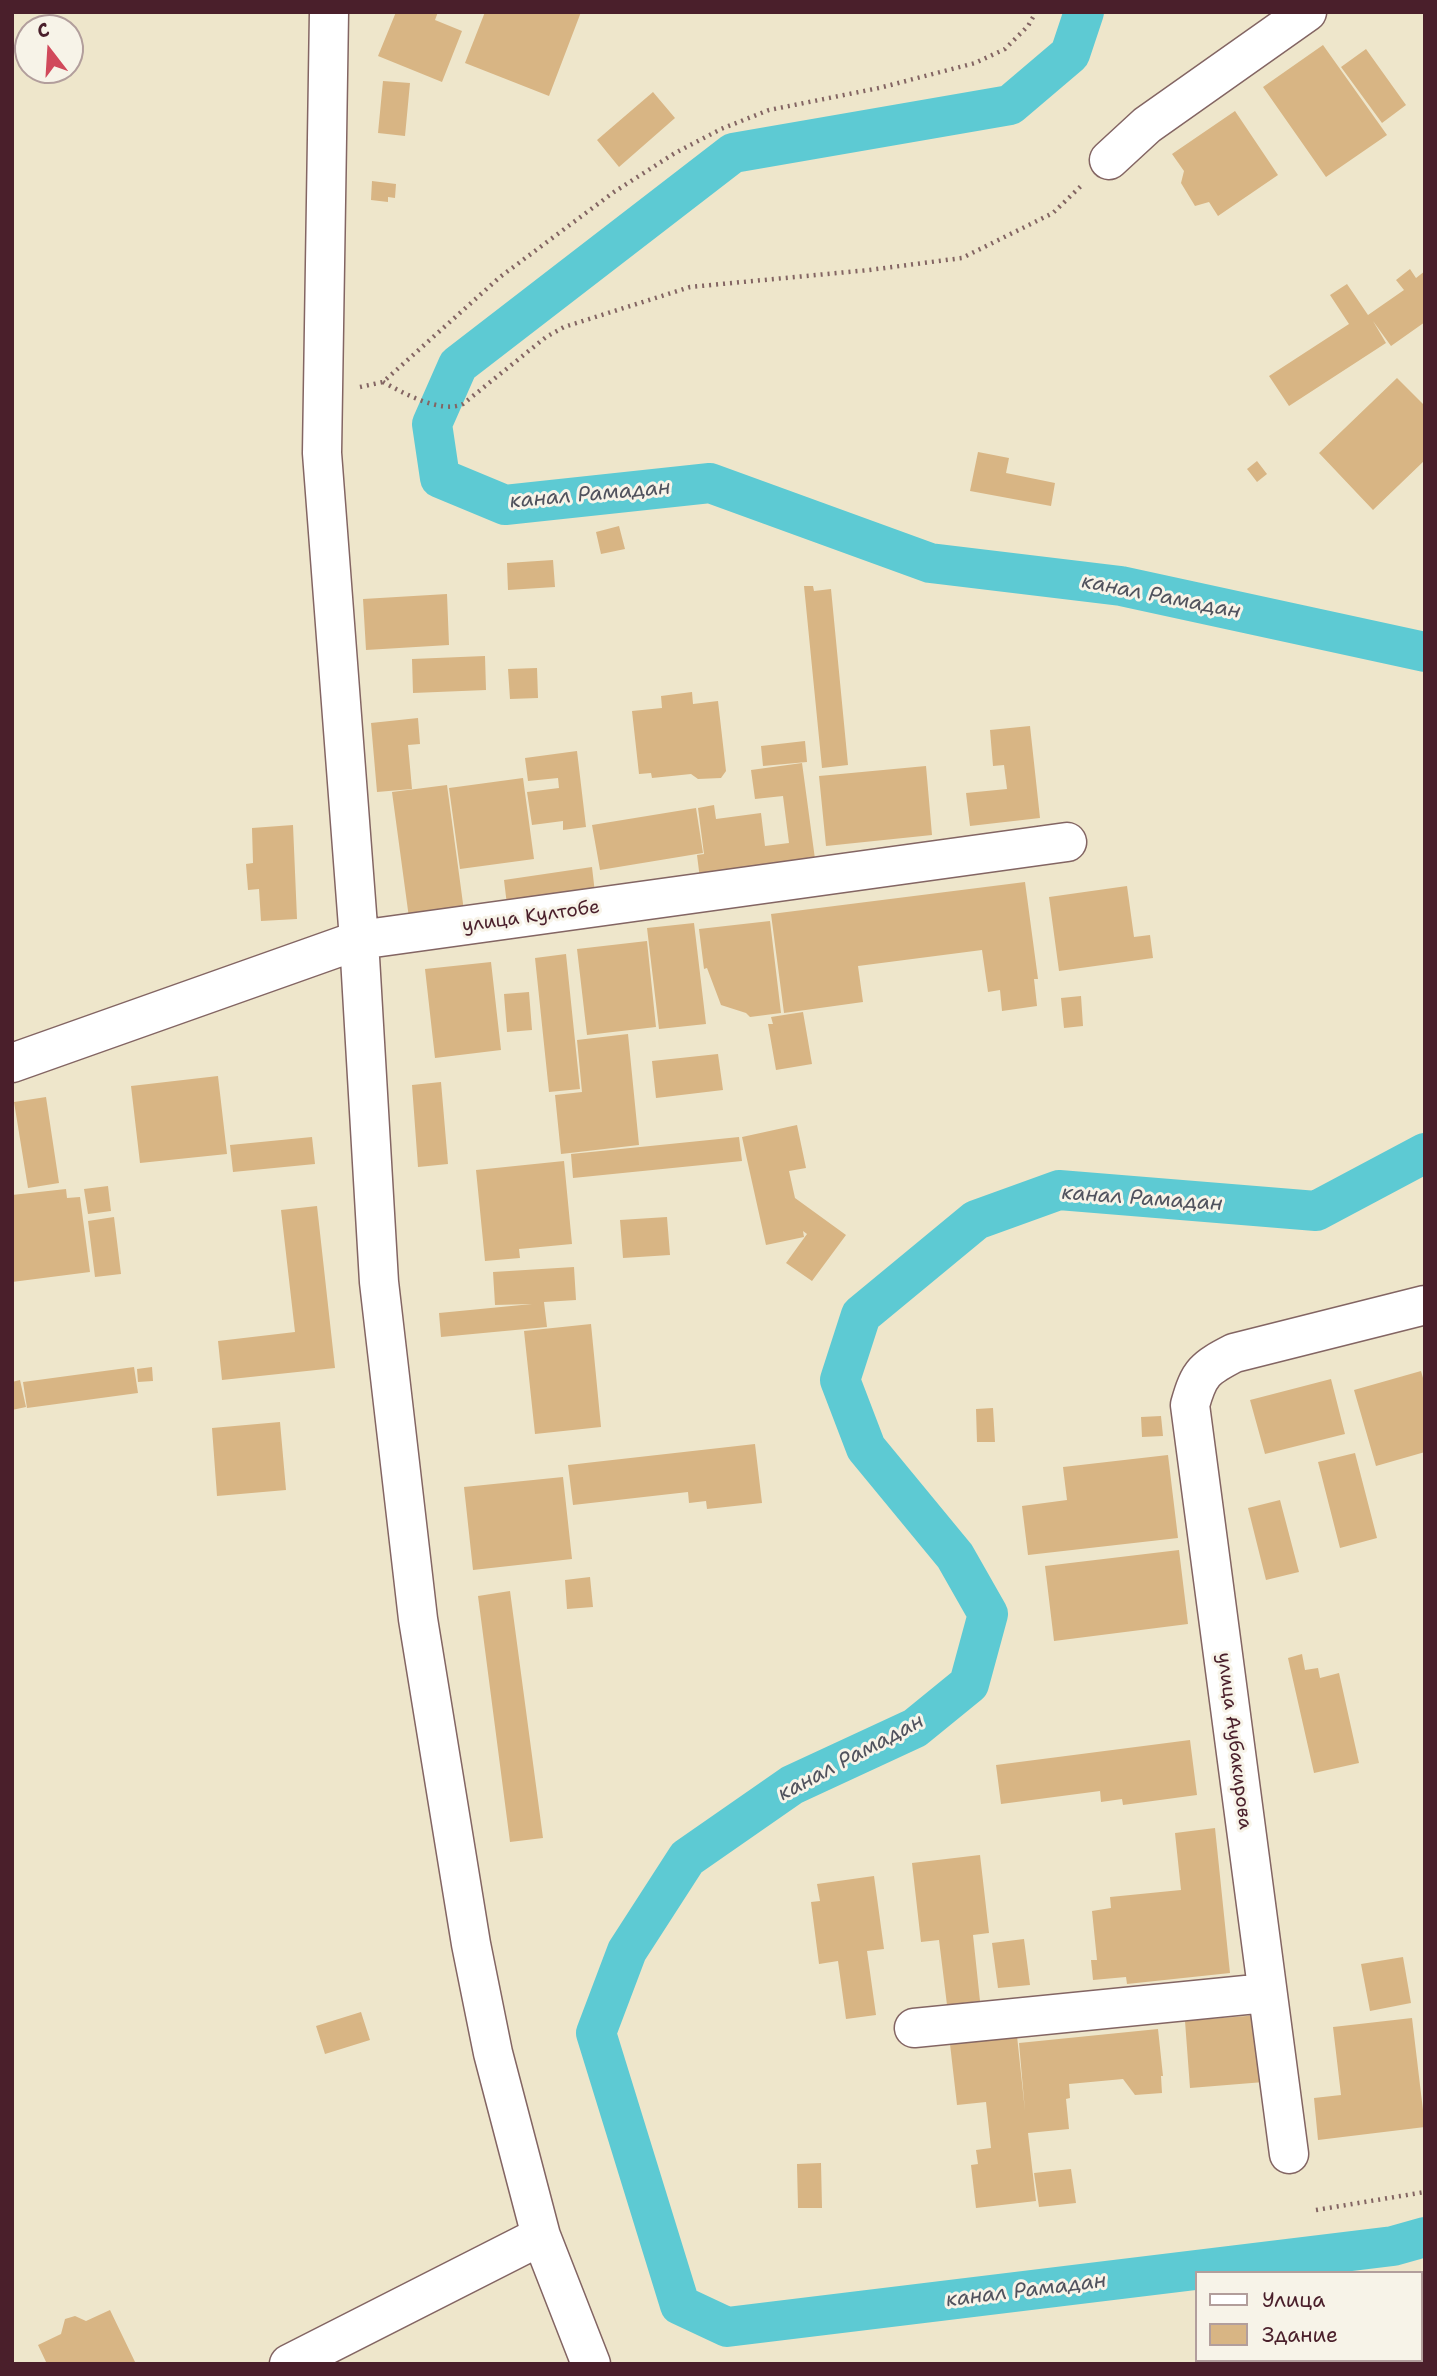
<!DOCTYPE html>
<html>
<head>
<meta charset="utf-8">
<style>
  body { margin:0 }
  #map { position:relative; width:1437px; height:2376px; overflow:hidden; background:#eee6cb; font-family:"Shantell Sans",sans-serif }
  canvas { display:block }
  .frame { position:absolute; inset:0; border:14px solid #4a1f2b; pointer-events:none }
  .legend { position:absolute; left:1195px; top:2271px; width:228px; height:91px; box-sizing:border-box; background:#f7f3e8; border:2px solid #b29e9c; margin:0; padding:9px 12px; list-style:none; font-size:21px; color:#4a1f2b }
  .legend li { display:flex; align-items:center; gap:14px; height:35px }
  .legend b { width:35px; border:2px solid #b29e9c }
  .north { position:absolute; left:14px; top:14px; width:70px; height:70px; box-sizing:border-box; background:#f7f3e8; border:2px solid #b29e9c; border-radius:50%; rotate:343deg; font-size:19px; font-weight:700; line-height:28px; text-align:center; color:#4a1f2b }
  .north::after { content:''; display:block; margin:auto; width:24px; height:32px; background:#d1495b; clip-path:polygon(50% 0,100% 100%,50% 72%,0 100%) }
</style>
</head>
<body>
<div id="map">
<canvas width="1437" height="2376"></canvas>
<div class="frame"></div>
<ul class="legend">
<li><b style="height:9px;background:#fff"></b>Улица</li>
<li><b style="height:19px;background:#d8b584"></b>Здание</li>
</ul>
<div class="north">С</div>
</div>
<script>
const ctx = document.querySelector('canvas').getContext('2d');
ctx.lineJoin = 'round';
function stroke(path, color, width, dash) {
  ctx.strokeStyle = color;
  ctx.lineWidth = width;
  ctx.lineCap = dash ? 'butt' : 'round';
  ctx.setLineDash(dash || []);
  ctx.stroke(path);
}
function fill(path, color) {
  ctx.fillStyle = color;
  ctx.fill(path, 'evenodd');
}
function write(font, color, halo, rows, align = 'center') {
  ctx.font = font + ' "Shantell Sans",sans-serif';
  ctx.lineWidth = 6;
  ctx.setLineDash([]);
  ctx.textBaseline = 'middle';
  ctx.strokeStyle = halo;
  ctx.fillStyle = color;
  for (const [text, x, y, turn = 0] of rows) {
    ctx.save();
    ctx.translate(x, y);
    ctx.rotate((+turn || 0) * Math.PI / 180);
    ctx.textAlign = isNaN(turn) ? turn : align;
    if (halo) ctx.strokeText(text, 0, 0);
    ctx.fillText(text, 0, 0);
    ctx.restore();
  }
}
stroke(new Path2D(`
  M1084,12L1070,54L1010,105L733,153L458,365L432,424L440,478L505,505L710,483L930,563L1121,586L1425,652
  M1425,1153L1316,1211L1059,1190L976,1220L861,1315L840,1380L866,1448L955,1556L988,1614L969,1684L915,1728L792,1785L687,1858L627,1951L596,2033L680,2305L727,2327L1393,2246L1425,2237`), '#5dcad3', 40);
fill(new Path2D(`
  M396,12H438L435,20L462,31L442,82L378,56Z
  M485,12H581L549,96L465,63Z
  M1323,45L1387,135L1326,177L1263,87Z
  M1366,49L1406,105L1382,123L1341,67Z
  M383,81L410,83L405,136L378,133Z
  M653,92L675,118L619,167L597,140Z
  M1235,111L1278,175L1218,216L1209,202L1195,206L1181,183L1184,171L1172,154Z
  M372,181L396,184L395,198L388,197V202L371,200Z
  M1410,269L1416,278L1425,271V322L1391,346L1373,321L1386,343L1289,406L1269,376L1349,324L1330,295L1347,284L1368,315L1404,290L1396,280Z
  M1397,378L1425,406V460L1373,510L1319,453Z
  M978,452L1009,458L1006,473L1055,483L1051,506L970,491Z
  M1257,461L1267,474L1257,482L1247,469Z
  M619,526L625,549L601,554L596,532Z
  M553,560L555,587L508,590L507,563Z
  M804,586H813L814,591L831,589L848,765L822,768Z
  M447,594L449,645L366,650L363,599Z
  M485,656L486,690L413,693L412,659Z
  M537,668L538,698L510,699L508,669Z
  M692,692L693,704L718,701L726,771L721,778L698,779L691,774L652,778L651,773L639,774L632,711L662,708L661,696Z
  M418,718L420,744L408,745L412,789L377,792L371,723Z
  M1030,726L1040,818L970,826L966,793L1007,789L1004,765L993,766L990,730Z
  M805,741L807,762L763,766L761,746Z
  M577,751L586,827L563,830V821L532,825L527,792L559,788L558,778L528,781L525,758Z
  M802,763L815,859L700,879L697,855L704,854L698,808L714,805L716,819L761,813L765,846L789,843L783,796L755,799L751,770Z
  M926,766L932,835L826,846L819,776Z
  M523,778L534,859L460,869L449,788Z
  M447,785L464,911L409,918L392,792Z
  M696,808L703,853L600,870L592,825Z
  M293,825L297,919L261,921L259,889L248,890L246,864L253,863L252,828Z
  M592,867L595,893L507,905L504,880Z
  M1025,882L1038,979H1034L1037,1006L1002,1011L1000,990L988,992L982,950L858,966L863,1002L784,1013L771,914Z
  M1127,886L1134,937L1150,935L1153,958L1059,971L1049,897Z
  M770,921L781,1013L750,1017L746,1013L721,1005L707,968L704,969L699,929Z
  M694,923L706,1024L659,1029L647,928Z
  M647,941L656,1027L587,1035L577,949Z
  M566,954L580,1089L549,1092L535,958Z
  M491,962L501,1050L435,1058L425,969Z
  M529,992L532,1030L507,1032L504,994Z
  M1081,996L1083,1026L1064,1028L1061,998Z
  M803,1012L812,1064L776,1070L768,1024H773L771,1017Z
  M628,1034L639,1145L561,1154L555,1095L582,1092L577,1040Z
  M718,1054L723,1090L656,1098L652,1061Z
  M218,1076L227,1154L140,1163L131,1086Z
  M441,1082L448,1164L418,1167L412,1085Z
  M46,1097L59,1183L28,1188L14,1102Z
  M797,1125L806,1168L789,1171L795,1198L846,1235L812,1281L786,1263L807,1234L803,1231L804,1237L766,1245L742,1137Z
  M312,1137L315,1164L233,1172L230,1145Z
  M739,1137L742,1161L573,1178L571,1154Z
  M564,1161L572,1244L519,1249L520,1258L485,1261L476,1170Z
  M108,1186L111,1211L88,1214L84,1189Z
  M66,1189L67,1198L80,1197L90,1272L12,1282V1195Z
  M317,1206L335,1368L222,1380L218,1341L295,1332L281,1210Z
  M114,1217L121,1274L95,1277L88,1221Z
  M667,1217L670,1255L623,1258L620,1220Z
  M574,1267L576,1300L544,1302L547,1327L441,1337L439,1313L532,1304L495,1305L493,1272Z
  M591,1324L601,1427L535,1434L524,1331Z
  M134,1367L138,1393L27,1408L23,1382Z
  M152,1367L153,1381L138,1382L137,1369Z
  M1421,1371L1425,1385V1452L1376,1466L1354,1390Z
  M1331,1379L1345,1434L1265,1454L1250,1400Z
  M20,1380L26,1407L12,1410V1382Z
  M993,1408L995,1442H977L976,1409Z
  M1161,1416L1163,1436L1142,1437L1141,1417Z
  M280,1422L286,1490L217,1496L212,1428Z
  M755,1444L762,1503L707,1509L706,1501L689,1503L688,1492L573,1505L568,1465Z
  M1355,1453L1377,1538L1340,1548L1318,1462Z
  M1168,1455L1178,1538L1028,1555L1022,1506L1067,1500L1063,1467Z
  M563,1477L572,1559L473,1570L464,1487Z
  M1280,1500L1299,1572L1266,1580L1248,1508Z
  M1179,1550L1188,1624L1054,1641L1045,1566Z
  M590,1577L593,1607L567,1609L565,1580Z
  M510,1591L543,1838L510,1842L478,1596Z
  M1302,1654L1305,1670L1318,1668L1320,1678L1339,1673L1359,1763L1314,1773L1288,1658Z
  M1190,1740L1197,1795L1123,1805L1122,1799L1101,1802L1100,1791L1001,1804L996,1765Z
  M1215,1828L1230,1973L1127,1984L1126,1977L1093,1980L1091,1960H1097L1092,1911L1111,1908L1110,1897L1181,1890L1175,1833Z
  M980,1855L989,1933L973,1935L980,2001L947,2005L939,1940L921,1942L912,1863Z
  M874,1876L884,1949L867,1951L876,2015L846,2019L838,1961L819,1964L811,1902L820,1901L817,1884Z
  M1024,1939L1030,1985L998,1988L992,1943Z
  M1403,1957L1411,2003L1370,2011L1361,1964Z
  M361,2012L370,2040L325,2054L316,2026Z
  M1259,2015L1264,2082L1190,2088L1185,2021Z
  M1412,2018L1425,2127L1318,2140L1314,2098L1341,2095L1333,2027Z
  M1158,2029L1163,2076H1161L1162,2093L1135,2095L1123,2079L1069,2084L1070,2098L1066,2099L1069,2129L1028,2133L1036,2201L976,2208L971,2165L978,2164L976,2150L991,2148L986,2102L957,2105L950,2044L1017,2036L1025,2111L1019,2043Z
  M821,2163L822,2208H798L797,2164Z
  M1071,2169L1076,2203L1039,2207L1034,2173Z
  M110,2310L136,2364H47L38,2345L61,2334L65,2319L75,2316L86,2321Z
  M1231,2360H1269L1270,2364H1232Z`), '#d8b584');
const minor = new Path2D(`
  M329,12L322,453L359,940L379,1282L418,1619L471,1944L493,2053L541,2236L591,2364
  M1109,160L1147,125L1307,12
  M12,1063L359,940L1067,842
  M914,2028L1266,1993
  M1289,2154L1190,1405C1199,1372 1205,1368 1234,1353L1425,1305
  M289,2364L541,2236`);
stroke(minor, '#836563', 41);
stroke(new Path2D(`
  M383,382C403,393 441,414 463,404L546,337L564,327L690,287L869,270L962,258L1053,213L1083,184
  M360,387L383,382L500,277L614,192L675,153L721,129L769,110L879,88L975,63L1005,49L1028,26L1036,12
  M1316,2210L1425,2192`), '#836563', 4.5, [2, 5]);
stroke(minor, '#fff', 38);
write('19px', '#4a1f2b', '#f7f3e8', [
  ["улица Култобе",531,917,-8],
  ["улица Аубакирова",1234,1741,83]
]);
write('italic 21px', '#50525d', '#f7f3e8', [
  ["канал Рамадан",590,495,-5],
  ["канал Рамадан",1161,597,11],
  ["канал Рамадан",1142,1199,4],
  ["канал Рамадан",851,1758,-28],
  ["канал Рамадан",1026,2291,-7]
]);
</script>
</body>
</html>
